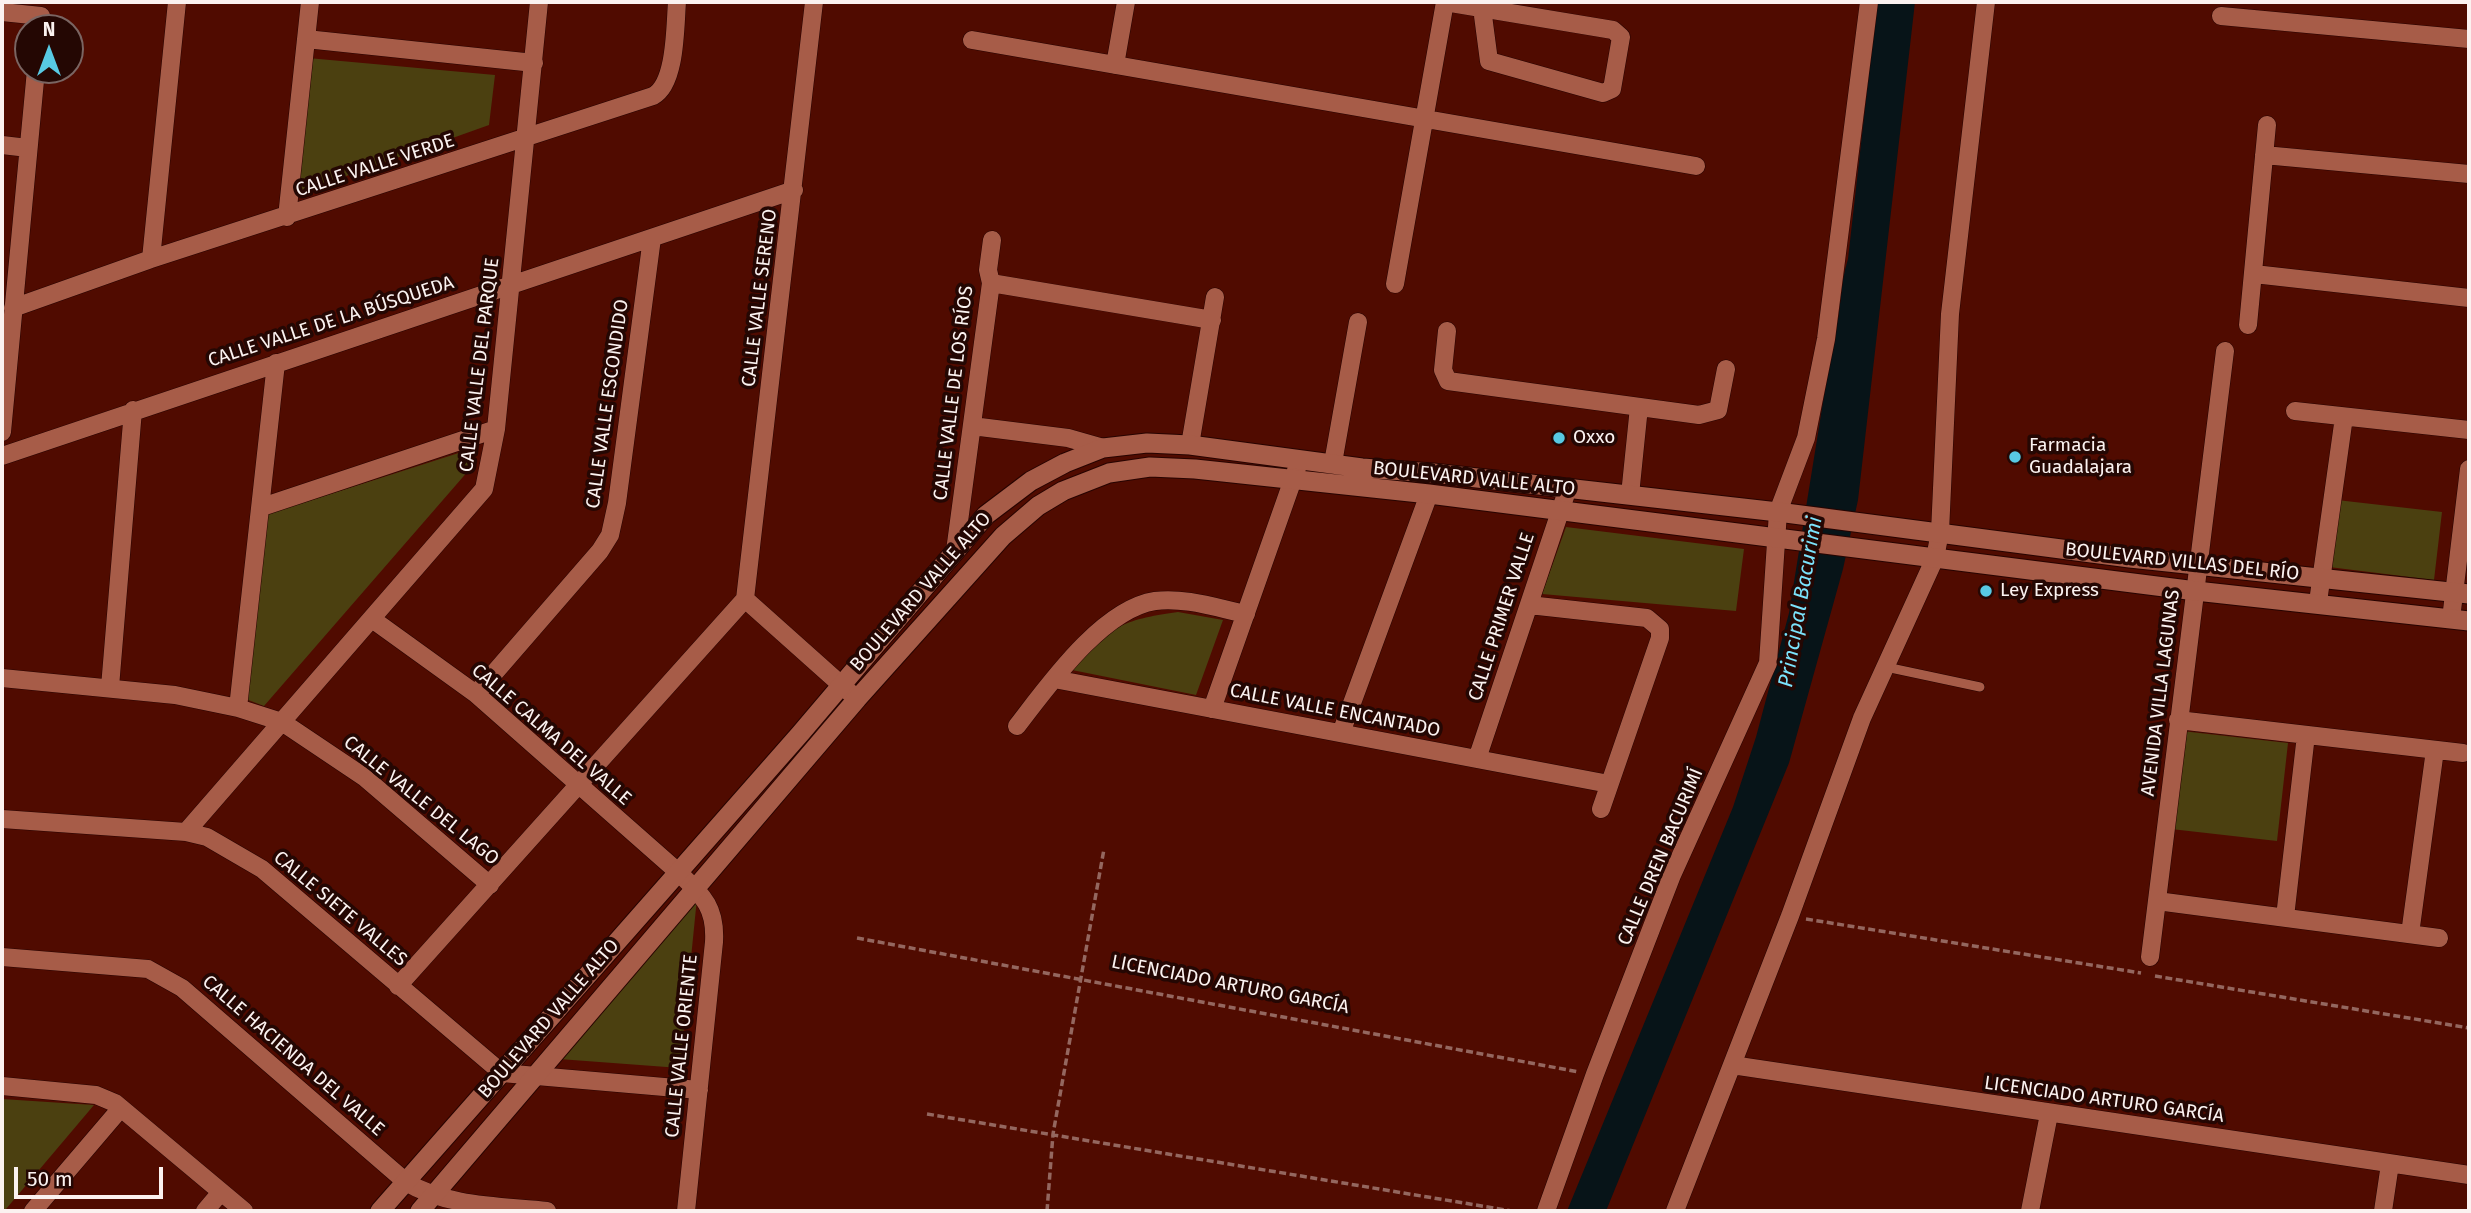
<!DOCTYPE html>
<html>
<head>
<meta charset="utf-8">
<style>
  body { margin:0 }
  #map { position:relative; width:2471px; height:1213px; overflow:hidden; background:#500b00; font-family:"Fira Sans",sans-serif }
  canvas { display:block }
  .frame { position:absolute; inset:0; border:4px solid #fbf2f0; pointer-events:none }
  .north { position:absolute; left:14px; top:14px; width:70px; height:70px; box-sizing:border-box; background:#240703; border:2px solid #7a6562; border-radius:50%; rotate:0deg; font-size:19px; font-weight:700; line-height:28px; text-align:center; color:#fbf2f0 }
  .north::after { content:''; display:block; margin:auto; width:24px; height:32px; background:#58c9e3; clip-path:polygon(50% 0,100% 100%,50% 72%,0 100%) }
  .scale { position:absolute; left:14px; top:1167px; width:149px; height:32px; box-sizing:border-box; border:4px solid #fbf2f0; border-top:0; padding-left:9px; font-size:21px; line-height:24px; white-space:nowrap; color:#fbf2f0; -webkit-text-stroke:5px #240703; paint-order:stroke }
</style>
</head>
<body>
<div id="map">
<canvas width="2471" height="1213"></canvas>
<div class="frame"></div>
<div class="north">N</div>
<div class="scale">50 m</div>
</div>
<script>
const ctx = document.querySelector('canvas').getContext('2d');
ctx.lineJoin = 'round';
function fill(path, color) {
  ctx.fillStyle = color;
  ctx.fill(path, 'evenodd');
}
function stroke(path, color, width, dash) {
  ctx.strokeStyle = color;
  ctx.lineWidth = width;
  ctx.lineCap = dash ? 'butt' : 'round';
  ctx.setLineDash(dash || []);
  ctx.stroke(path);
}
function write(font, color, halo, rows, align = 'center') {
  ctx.font = font + ' "Fira Sans",sans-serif';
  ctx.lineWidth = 7;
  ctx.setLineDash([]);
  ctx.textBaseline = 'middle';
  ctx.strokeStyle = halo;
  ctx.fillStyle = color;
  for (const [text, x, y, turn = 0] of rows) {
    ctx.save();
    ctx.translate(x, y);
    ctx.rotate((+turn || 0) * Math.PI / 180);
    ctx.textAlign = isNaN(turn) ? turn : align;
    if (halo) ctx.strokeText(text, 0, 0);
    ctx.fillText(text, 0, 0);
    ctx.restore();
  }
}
fill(new Path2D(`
  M308,58L495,75L489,125L293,195Z
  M471,449L469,470L264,706L243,698L259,517Z
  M2337,500L2442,512L2434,580L2329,567Z
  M1566,527L1744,549L1736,611L1542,594Z
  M1178,612L1223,620L1196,695L1072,670C1110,627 1120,620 1178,612Z
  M2182,731L2288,743L2277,841L2171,829Z
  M697,898L680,1068L559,1059Z
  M2,1099L94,1105L6,1209H2Z`), '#4b4010');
fill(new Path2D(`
  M1877,2H1915L1858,500L1843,569L1789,763L1606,1211H1567L1733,807L1756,737L1789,613L1833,340C1842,313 1839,286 1848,259Z`), '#071418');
const service = new Path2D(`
  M1886,667L1980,687`);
const minor = new Path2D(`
  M1445,2L1613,30L1621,37L1612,89L1603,93L1489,61L1482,8
  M2,12L41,16
  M2221,16L2469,39
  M306,39L534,63
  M972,40L1696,166
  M1115,65L1126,2
  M2,145L28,148
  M2264,155L2469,174
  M287,217L310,2
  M151,259L177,2
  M2254,274L2469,298
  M991,283L1212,320
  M1395,284L1445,2
  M13,308L151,259L653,96C676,84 675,27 677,2
  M2248,325L2267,125
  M1447,331L1443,370L1448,381L1699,415L1718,410L1726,369
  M2295,411L2469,430
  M972,426L1068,438L1103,448
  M2,432L36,70
  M1190,445L1215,297
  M2,456L794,190
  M1333,463L1358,322
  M1630,495L1639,407
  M262,507L496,429
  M955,551L991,283L988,270L992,240
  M745,599L857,699
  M2318,602L2344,417
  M1529,605L1647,618L1660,629V638L1601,809
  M372,619L476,694L678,872C703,896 716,907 714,942L686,1211
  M2451,619L2469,469
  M2,678L175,695L238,708L282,722L364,777L490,885
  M1054,679L1609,784
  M110,687L133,410
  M476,694L600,551L610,535L617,503L652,238
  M238,708L276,363
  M1212,709L1297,468
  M2178,720L2463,753
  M1017,726C1048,686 1102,609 1155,601C1184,597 1217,608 1246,614
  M1341,733L1429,494
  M1477,759L1568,488
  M2,819L186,832L207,837L262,869L502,1073L699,1090
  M186,832L484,489L496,429L539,2
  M2157,901L2439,938
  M2285,917L2306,735
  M2410,934L2435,750
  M2,957L148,969L182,988L406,1182C447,1207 500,1206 547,1211
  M2150,957L2225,351
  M398,986L745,599L814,2
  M1732,1065L2469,1175
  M2,1086L96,1095L115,1103L244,1211
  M33,1211L121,1108
  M205,1211L221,1192
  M1546,1211L1595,1074L1672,875L1768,663L1778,512L1806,438L1826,339L1869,2
  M1675,1211L1790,916L1862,718L1935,558L1940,532L1950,314L1986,2
  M2030,1211L2049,1114
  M2383,1211L2390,1164`);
const tertiary = new Path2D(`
  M380,1211L800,734L986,515L1031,481L1065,463L1103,448L1147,443L1190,445L1362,468L1433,473L1778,512L2130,558L2469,594
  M420,1211L857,699L1003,536L1038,506L1063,491L1109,473L1150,467L1195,469L1429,494L2196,591L2469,621`);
stroke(service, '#270400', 10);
stroke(minor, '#270400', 19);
stroke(tertiary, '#270400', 21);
stroke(new Path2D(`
  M1806,919L2141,973
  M857,938L1579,1072
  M2155,976L2469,1028
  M927,1114L1512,1211
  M1047,1211L1053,1134L1104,849`), '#94675f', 3.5, [7, 3.5]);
stroke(service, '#a75c48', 9);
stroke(minor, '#a75c48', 18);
stroke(tertiary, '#a75c48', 19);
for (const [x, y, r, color] of [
  [1559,438,7,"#58c9e3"],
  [2015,457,7,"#58c9e3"],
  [1986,591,7,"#58c9e3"]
]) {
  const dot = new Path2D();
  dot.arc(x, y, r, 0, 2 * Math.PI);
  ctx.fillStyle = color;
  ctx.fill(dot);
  stroke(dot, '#240703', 2.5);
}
write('19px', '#fbf2f0', '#240703', [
  ["CALLE VALLE VERDE",375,166,-18],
  ["CALLE VALLE SERENO",760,298,-83],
  ["CALLE VALLE DE LA BÚSQUEDA",331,322,-18],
  ["CALLE VALLE DEL PARQUE",480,365,-83],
  ["CALLE VALLE DE LOS RÍOS",954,393,-83],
  ["CALLE VALLE ESCONDIDO",608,404,-82],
  ["BOULEVARD VALLE ALTO",1474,479,6],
  ["BOULEVARD VILLAS DEL RÍO",2182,562,6],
  ["BOULEVARD VALLE ALTO",921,592,-49],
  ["CALLE PRIMER VALLE",1502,617,-72],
  ["AVENIDA VILLA LAGUNAS",2161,693,-83],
  ["CALLE VALLE ENCANTADO",1335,711,11],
  ["CALLE CALMA DEL VALLE",551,735,41],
  ["CALLE VALLE DEL LAGO",421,801,39],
  ["CALLE DREN BACURIMÍ",1661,857,-67],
  ["CALLE SIETE VALLES",340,909,40],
  ["LICENCIADO ARTURO GARCÍA",1230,985,11],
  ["BOULEVARD VALLE ALTO",549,1019,-49],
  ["CALLE VALLE ORIENTE",682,1046,-84],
  ["CALLE HACIENDA DEL VALLE",293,1056,41],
  ["LICENCIADO ARTURO GARCÍA",2104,1100,8]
]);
write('19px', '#fbf2f0', '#240703', [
  ["Oxxo",1573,438],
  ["Farmacia",2029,446],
  ["Guadalajara",2029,468],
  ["Ley Express",2000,591]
], 'left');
write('italic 21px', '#7be3fc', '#240703', [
  ["Principal Bacurimi",1801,602,-80]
]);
</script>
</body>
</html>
